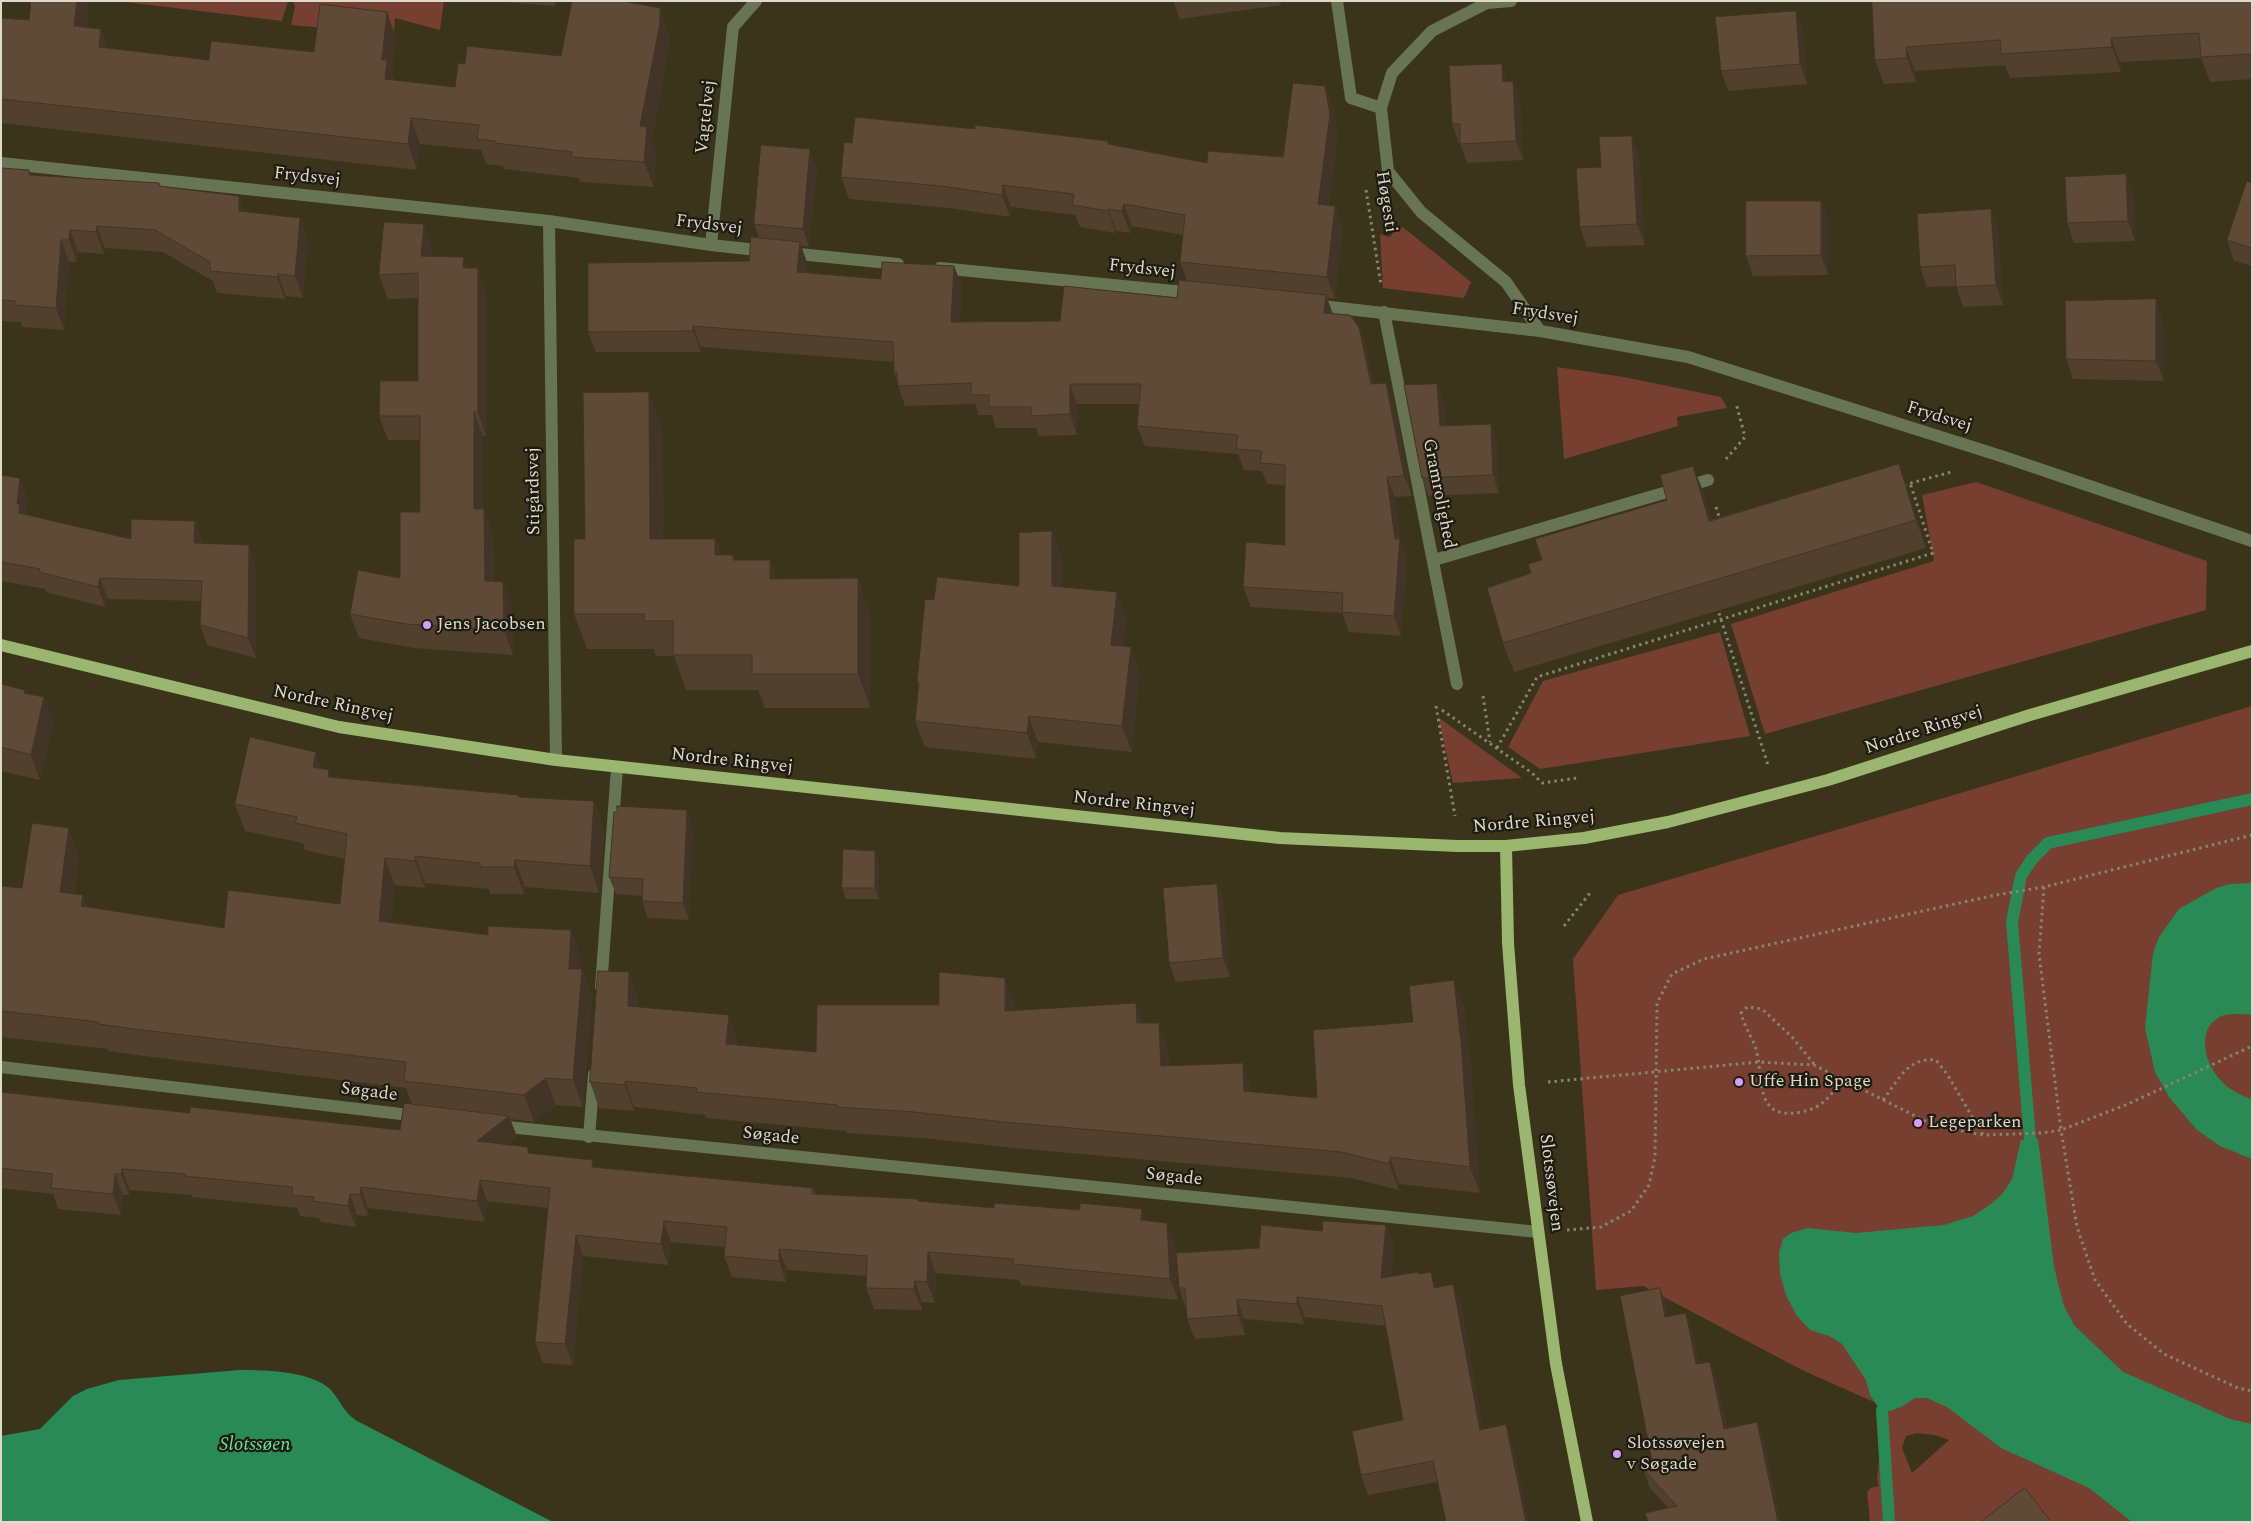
<!DOCTYPE html>
<html>
<head>
<meta charset="utf-8">
<style>
  body { margin:0 }
  #map { position:relative; width:2253px; height:1523px; overflow:hidden; background:#3a341a; font-family:Spectral,serif }
  canvas { display:block }
  .frame { position:absolute; inset:0; border:2px solid #dedacb; pointer-events:none }
</style>
</head>
<body>
<div id="map">
<canvas width="2253" height="1523"></canvas>
<div class="frame"></div>
</div>
<script>
const ctx = document.querySelector('canvas').getContext('2d');
ctx.lineJoin = 'round';
function fill(path, color) {
  ctx.fillStyle = color;
  ctx.fill(path, 'evenodd');
}
function stroke(path, color, width, dash) {
  ctx.strokeStyle = color;
  ctx.lineWidth = width;
  ctx.lineCap = dash ? 'butt' : 'round';
  ctx.setLineDash(dash || []);
  ctx.stroke(path);
}
function write(font, color, halo, rows, align = 'center') {
  ctx.font = font + ' Spectral,serif';
  ctx.lineWidth = 4.5;
  ctx.setLineDash([]);
  ctx.textBaseline = 'middle';
  ctx.strokeStyle = halo;
  ctx.fillStyle = color;
  for (const [text, x, y, turn = 0] of rows) {
    ctx.save();
    ctx.translate(x, y);
    ctx.rotate((+turn || 0) * Math.PI / 180);
    ctx.textAlign = isNaN(turn) ? turn : align;
    if (halo) ctx.strokeText(text, 0, 0);
    ctx.fillText(text, 0, 0);
    ctx.restore();
  }
}
fill(new Path2D(`
  M117,1H288L282,21Z
  M293,1H444L440,30L395,18L394,34L291,25L295,7Z
  M1397,226L1404,228L1471,282L1464,298L1383,288L1380,234L1389,237L1392,235L1394,227Z
  M1557,367L1624,377L1721,397L1727,408L1677,417L1678,426L1564,459Z
  M1976,482L2207,561L2206,610L1765,734L1731,624L1934,561L1922,495Z
  M1720,632L1750,736L1540,769L1508,747L1543,681Z
  M2252,706V1522H1870L1867,1492L1871,1488L1879,1486L1877,1480L1884,1410H1892L1802,1370L1643,1286L1596,1290L1573,959L1618,895ZM1917,1433L1935,1435L1949,1440L1912,1473L1902,1448L1906,1436Z
  M1438,717L1522,778L1453,783Z`), '#763f2f');
fill(new Path2D(`
  M2252,883V1014C2241,1015 2227,1012 2218,1018C2208,1024 2205,1033 2205,1044C2206,1070 2226,1092 2252,1099V1159L2220,1146L2197,1130L2169,1097L2155,1072L2145,1028L2153,953L2159,937L2179,909L2216,888L2230,884Z
  M2038,1139L2054,1267L2064,1306L2074,1325L2123,1372L2230,1419L2252,1424V1522H2132L2089,1488L2001,1448L1947,1407L1927,1398H1915L1901,1407L1890,1411L1882,1410L1876,1404L1870,1395L1866,1380L1842,1344L1829,1336L1810,1330L1797,1316L1786,1295L1780,1274L1779,1253L1783,1239L1791,1233L1808,1228L1856,1233L1944,1225L1973,1216L1991,1204L2003,1193L2012,1179L2021,1140Z
  M240,1370C265,1370 310,1371 330,1389C340,1400 344,1413 357,1421L553,1522H1V1436L40,1429L73,1396L87,1389L119,1380Z`), '#2a8a56');
stroke(new Path2D(`
  M2030,1139L2012,922L2021,876L2032,859L2048,843L2252,799
  M1882,1410L1889,1522`), '#2a8a56', 12);
stroke(new Path2D(`
  M1366,190L1381,285
  M1726,459L1745,437L1736,403
  M1904,485L1951,472
  M1716,507L1720,520
  M1717,607L1768,765
  M1483,696L1490,742
  M1436,706L1455,816
  M1442,710L1532,773L1542,783L1577,778
  M1497,748L1537,677L1933,553L1910,483
  M2044,887L2039,954L2061,1130L2128,1104L2252,1046
  M1564,926L1590,893
  M1814,1064L1792,1037L1762,1009L1747,1007L1741,1013C1744,1025 1750,1034 1755,1046C1765,1075 1752,1122 1801,1112C1822,1108 1831,1096 1842,1079
  M1548,1082L1759,1062L1814,1065L1935,1126L1983,1135L2042,1133L2061,1130L2077,1227L2095,1280L2127,1324L2164,1354L2238,1388L2252,1391
  M1883,1100C1899,1079 1908,1057 1936,1060L1947,1074L1983,1135
  M1567,1230L1601,1227L1631,1211L1649,1185L1655,1157L1657,1003L1672,974L1704,959L1996,895L2044,887L2252,835`), '#89846f', 3, [2.5, 4]);
stroke(new Path2D(`
  M1337,1L1351,98L1381,108
  M1511,1L1487,3L1432,31L1392,73L1381,108L1388,171L1421,212L1506,282L1540,331
  M1,163L549,221L711,245L766,251
  M549,221L556,760
  M711,245L733,27L756,1
  M789,253L898,264
  M940,268L1194,293
  M1313,305L1540,331L1688,357L2004,457L2252,541
  M1384,312L1457,684
  M1434,560L1708,480
  M601,987L617,768
  M1,1067L418,1116
  M498,1126L1538,1232
  M589,1137L594,1074`), '#687553', 12);
stroke(new Path2D(`
  M1,645L339,727L556,760L1280,838L1457,846H1506L1584,838L1668,822L1828,780L2030,715L2252,651
  M1506,846L1508,943L1519,1085L1556,1364L1587,1522`), '#9bb66e', 12);
fill(new Path2D(`
  M88,1L86,27L101,29L108,48L209,60L314,52L396,37L392,74L395,80L455,87L465,64L561,56L669,34V48L652,140L656,152L654,187L580,182L579,178L504,169L503,166L486,164L481,150L420,144L417,170L1,123V18L29,20Z
  M492,1H556L555,6Z
  M1173,1H1280L1281,5L1180,19Z
  M1872,1H2252V79L2210,82L2201,58L2120,62L2121,72L2010,78L2005,65L1915,71L1916,82L1884,84L1875,60Z
  M1796,11L1803,31L1807,84L1728,91L1721,71Z
  M1508,82L1520,100L1523,160L1467,163L1460,143H1459L1452,124Z
  M1325,86L1333,108L1338,137L1329,205L1335,206L1343,228L1335,299L1327,298L1333,314L1359,327L1366,347L1374,384L1386,383L1394,404L1412,496L1395,497L1400,539L1407,559L1401,636L1349,632L1342,613L1251,607L1243,587L1285,545V485L1267,484L1262,471L1244,470L1238,454L1145,446L1137,426L1139,404H1077V435L1039,436L1036,428H996L992,415H979L975,404L905,406L898,386L897,382L894,372V362L701,347V352H596L588,332L749,261L759,238L754,224L817,167L809,247L801,246L807,263L806,273L881,279L954,266L962,287L960,322L1060,321L1177,298L1187,281L1180,262L1183,235L1132,226L1130,233L1116,231L1115,233L1080,227L1075,215L1011,207L1010,217L949,208L849,199L841,177L852,143L1109,145L1207,163L1283,157Z
  M1632,136L1639,156L1645,245L1587,247L1580,227Z
  M1,168L29,170L31,175L159,183L161,186L245,212L300,218L308,240L303,298L286,296L285,299L217,293L213,281L163,252L105,248L104,254L78,252L77,262H69L64,330L22,327L21,322L1,321Z
  M2126,174L2133,194L2135,241L2074,243L2067,223Z
  M2252,183V266L2234,261L2227,240Z
  M1821,201L1828,221V275L1753,276L1746,256Z
  M1991,209L1998,229L2003,305L1963,307L1956,286L1927,287L1920,267Z
  M433,249L432,256L468,268L486,292V436H483V509L493,534L494,581L512,606L513,655L414,648L359,638L350,614L400,578L420,512V440H388L379,416L418,381V298L388,299L379,275Z
  M2163,319L2164,381L2073,379L2066,359Z
  M1444,402L1445,426L1497,442L1499,493L1428,496L1422,478Z
  M662,427L663,539H715L721,555H733L735,560H770L777,579L858,578L870,613V708H765L758,690H686L674,656H656L654,649H587L574,614L585,539Z
  M1899,464L1909,493L1926,548L1514,672L1503,643L1531,573L1542,560L1667,500L1693,466L1704,494L1711,520Z
  M1,475L28,498L25,514L131,539L195,521L202,541V543L256,565V658L207,645L200,625L201,601L108,599L105,607L46,592L45,589L1,581Z
  M1052,531L1062,557V587L1127,618L1123,646L1131,647L1140,673L1132,752L1038,742L1036,759L925,747L915,721L919,688L917,682L934,600L1019,586Z
  M1,684L25,690L26,693L54,723L40,780L1,771Z
  M323,769L331,777L518,795L519,797L594,801L604,828L599,893L525,887L524,894H490L489,889L425,883V888L395,885L391,922L488,935L571,930L581,957L580,969H582L592,996L583,1107L556,1105L534,1122L510,1119L517,1137L507,1145L531,1154L596,1167L813,1188L816,1194L918,1199L919,1201L994,1208L1080,1210L1142,1209L1146,1221L1175,1244L1178,1300L1021,1285L1019,1280L936,1273L935,1303L922,1302V1310L874,1309L866,1288V1276L787,1270L786,1282L732,1277L724,1256L725,1247L671,1242L668,1265L583,1256L573,1365L543,1363L535,1342L548,1208L487,1201L485,1222L368,1208V1216L357,1215L356,1227L321,1222L319,1218L300,1216L297,1208L192,1197V1195L130,1190L129,1195H123L121,1215L58,1209L53,1194L1,1188V1092L190,1113L400,1130L412,1104L406,1088L144,1056L109,1051L108,1049L1,1037V886L22,888L79,855L74,894L83,895L87,907L224,928L340,904L345,859L305,850L303,843L245,831L235,804Z
  M617,812L693,827L689,920L648,918L642,901V896L616,894L609,877Z
  M879,861V899H846L842,888Z
  M1217,884L1224,903L1230,977L1176,982L1169,963Z
  M629,972L638,999V1007L738,1042V1045L816,1052L1015,1004V1011L1143,1023L1168,1049L1169,1066L1253,1090V1092L1317,1098L1413,1022L1464,1006L1471,1068L1480,1193L1399,1184V1190L1351,1178L1014,1148L923,1138L847,1133L846,1131L706,1118L705,1115L634,1107V1111L599,1108L590,1082Z
  M1386,1225L1394,1246L1391,1277L1418,1272L1419,1274L1461,1304L1483,1429L1513,1444L1437,1482L1368,1495L1361,1475L1403,1420L1386,1326L1305,1317L1304,1324L1244,1319L1245,1335L1195,1339L1187,1319L1186,1309L1179,1288L1322,1231Z
  M1667,1308L1668,1316L1693,1332L1699,1364L1717,1381L1727,1428L1757,1422L1764,1442L1781,1522H1648L1668,1508L1650,1488L1643,1469L1652,1461Z`), '#51402e');
fill(new Path2D(`
  M77,1H88L83,51L74,26Z
  M660,8L669,34V48L652,140L656,152L654,187L644,162L640,126Z
  M1796,11L1803,31L1807,84L1800,64Z
  M387,12L396,37L392,74L397,86L385,79L382,60Z
  M101,29L110,54L99,47Z
  M2111,38L2120,62L2121,72L2112,47Z
  M1906,47L1915,71L1916,82L1907,58Z
  M1502,64L1508,83L1503,82Z
  M1513,81L1520,100L1523,160L1516,141Z
  M1325,86L1333,108L1338,137L1326,226L1318,204Z
  M411,118L420,144L417,170L408,144Z
  M1632,136L1639,156L1645,245L1637,224Z
  M810,149L817,167L809,247L803,229Z
  M2126,174L2133,194L2135,241L2128,221Z
  M1003,185L1011,207L1010,217L1002,195Z
  M239,196L247,218L239,211Z
  M1821,201L1828,221V275L1821,255Z
  M1124,204L1132,226L1130,233L1122,211Z
  M1335,206L1343,228L1335,299L1327,277Z
  M1108,209L1116,231L1115,233L1108,211Z
  M1991,209L1998,229L2003,305L1996,285Z
  M300,218L308,240L303,298L295,276Z
  M424,224L433,249L430,280L421,256Z
  M97,226L105,248L104,254L96,232Z
  M70,230L78,252L77,262L69,240Z
  M61,240L69,262L64,330L56,308Z
  M800,242L807,263L804,293L797,272Z
  M464,257L472,281L463,268Z
  M954,266L962,287L959,342L951,322Z
  M478,268L486,292V436L478,412Z
  M278,274L286,296L285,299L277,277Z
  M1326,295L1333,315L1324,313Z
  M2156,299L2163,319L2164,381L2156,361Z
  M693,326L701,347V352L693,331Z
  M1359,327L1366,347L1379,404L1371,384Z
  M1386,383L1394,404L1412,496L1404,476Z
  M1070,384L1077,404V435L1070,414Z
  M1437,384L1444,402L1446,444L1440,426Z
  M649,392L662,427L663,573L650,539Z
  M474,412L483,436V534L474,509Z
  M1491,424L1497,442L1499,493L1493,475Z
  M1899,464L1909,493L1926,548L1916,520Z
  M1693,466L1704,494L1719,549L1709,521Z
  M1387,477L1395,497L1400,539L1407,559L1401,636L1394,616L1395,539Z
  M20,478L28,498L25,517L19,513L17,504Z
  M484,509L493,534L494,605L485,581Z
  M195,521L202,541V563L194,543Z
  M1052,531L1062,557V612L1052,586Z
  M715,539L727,573L715,555Z
  M249,545L256,565V658L248,638Z
  M770,560L783,595L770,579Z
  M100,578L108,599L105,607L98,587Z
  M858,578L870,613V708L858,674Z
  M503,582L512,606L513,655L504,630Z
  M1117,592L1127,618L1120,671L1111,645Z
  M1131,647L1140,673L1132,752L1122,726Z
  M44,697L54,723L40,780L31,755Z
  M1029,716L1038,742L1036,759L1027,733Z
  M316,752L326,779L313,767Z
  M329,770L339,797L328,777Z
  M594,801L604,828L599,893L590,866Z
  M687,810L693,827L689,920L683,903Z
  M69,828L79,855L70,919L60,892Z
  M875,851L879,861V899L875,888Z
  M415,856L425,883V888L415,861Z
  M385,858L395,885L388,948L379,921Z
  M515,860L525,887L524,894L514,867Z
  M1217,884L1224,903L1230,977L1223,958Z
  M83,895L92,922L81,906Z
  M571,930L581,957L579,996L569,969Z
  M582,969L592,996L583,1107L573,1080Z
  M629,972L638,999V1033L628,1006Z
  M1005,978L1015,1004V1038L1005,1011Z
  M1454,980L1464,1006L1471,1068L1480,1193L1470,1167Z
  M1136,1003L1146,1030L1137,1023Z
  M729,1015L738,1042L736,1071L726,1044Z
  M1159,1023L1168,1049L1171,1092L1161,1066Z
  M1243,1063L1253,1090L1254,1117L1244,1091Z
  M546,1078L556,1105L534,1122L524,1095Z
  M625,1081L634,1107V1111L625,1085Z
  M509,1116L517,1137L485,1162L477,1141Z
  M1390,1157L1399,1184V1190L1389,1164Z
  M122,1169L130,1190L129,1195L121,1174Z
  M115,1174L123,1195L121,1215L113,1194Z
  M480,1180L487,1201L485,1222L477,1201Z
  M361,1187L368,1208V1216L360,1195Z
  M350,1194L357,1215L356,1227L348,1206Z
  M1142,1209L1150,1230L1141,1220Z
  M664,1221L671,1242L668,1265L661,1244Z
  M1167,1223L1175,1244L1178,1300L1170,1279Z
  M1386,1225L1394,1246L1389,1299L1381,1278Z
  M576,1235L583,1256L573,1365L565,1344Z
  M779,1249L787,1270L786,1282L779,1261Z
  M928,1252L936,1273L935,1303L927,1282Z
  M1431,1272L1439,1292L1434,1288Z
  M915,1281L922,1302V1310L914,1289Z
  M1453,1284L1461,1304L1487,1450L1480,1430Z
  M1660,1288L1667,1308L1672,1337L1665,1317Z
  M1297,1297L1305,1317L1304,1324L1297,1304Z
  M1237,1299L1244,1319L1245,1335L1238,1315Z
  M1686,1313L1693,1332L1703,1384L1696,1364Z
  M1710,1362L1717,1381L1731,1449L1724,1429Z
  M1757,1422L1764,1442L1781,1522H1778Z
  M1506,1424L1513,1444L1529,1522H1526Z`), '#423426');
const building = new Path2D(`
  M31,1H77L74,26L101,29L99,47L209,60L211,41L314,52L320,4L387,12L382,60H387L385,79L455,87L458,63L465,64L467,46L561,56L572,1H622L660,8V23L640,126L647,127L644,162L571,157L572,152L495,143V141L477,139L479,125L411,118L408,144L1,99V18L29,20Z
  M1872,1H2252V54L2201,57L2199,33L2111,38L2112,47L2001,54L2000,40L1906,47L1907,58L1875,60Z
  M1796,11L1800,64L1721,71L1715,17Z
  M1502,64L1503,82L1513,81L1516,141L1460,144V124H1452L1449,66Z
  M1293,83L1325,86L1330,115L1318,204L1335,206L1327,277L1180,262L1185,215L1124,204L1122,211L1108,209V211L1072,205L1074,194L1003,185L1002,195L941,186L841,177L844,142L852,143L855,117L975,129V125L1108,141V144L1207,163L1208,151L1283,157Z
  M1632,136L1637,224L1580,227L1576,168L1601,167L1599,137Z
  M761,145L810,149L803,229L754,224Z
  M1,168L29,170V175L159,183V186L239,196V211L300,218L295,276L278,274L277,277L210,271V262L155,230L97,226L96,232L70,230L69,240H61L56,308L15,305V301L1,300Z
  M2126,174L2128,221L2067,223L2065,177Z
  M2247,181L2252,183V248L2227,240Z
  M1746,201H1821V255L1746,256Z
  M1991,209L1996,285L1956,287L1955,265L1920,267L1917,214Z
  M384,222L424,224L421,256L464,257L463,268H478V412H474V509H484L485,581L503,582L504,630L406,624L350,614L358,570L400,578V512H420V416H379L380,381H418V273L379,275Z
  M751,237L800,242L797,272L881,279L882,262L954,266L951,322L1060,321L1064,286L1177,298L1179,280L1326,295L1324,313L1350,315L1359,327L1371,384L1386,383L1404,476L1387,477L1395,539H1400L1394,616L1342,612L1343,593L1243,587L1246,542L1285,545V465L1260,463L1262,451L1236,449L1238,435L1137,426L1141,384H1070V414L1031,416V407H989V395H971V383L898,386L897,373L894,372L893,342L693,326V331L588,332V263L749,261Z
  M2156,299V361L2066,359L2065,301Z
  M1437,384L1440,426L1491,424L1493,475L1422,478L1404,385Z
  M649,392L650,539H715V555H733V560H770V579L858,578V674H752V655H673V621H644V614H574V539H585L583,393Z
  M1899,464L1916,520L1503,643L1487,588L1531,573L1528,564L1542,560L1535,539L1667,500L1660,475L1693,466L1709,521Z
  M1,475L20,478L17,504H20L19,513L131,539V519L195,521L194,543L249,545L248,638L200,625L202,581L100,578L98,587L39,572L40,569L1,562Z
  M1052,531V586L1117,592L1111,645L1131,647L1122,726L1029,716L1027,733L915,721L919,682H917L925,599L934,600L937,577L1019,586V533Z
  M1,684L25,690L24,693L44,697L31,755L1,747Z
  M250,737L316,752L313,767L329,770L328,777L518,795V797L594,801L590,866L515,860L514,867H480V863L415,856V861L385,858L379,921L488,935V926L571,930L569,969H582L573,1080L546,1078L524,1095L404,1081L406,1062L135,1029L99,1024V1022L1,1011V886L22,888L32,823L69,828L60,892L83,895L81,906L224,928L228,890L340,904L347,834L295,823L297,817L235,804Z
  M617,806L687,810L683,903L642,901L643,879L609,877L614,812H617Z
  M843,849L875,851V888H842Z
  M1217,884L1223,958L1169,963L1163,888Z
  M598,971L629,972L628,1006L729,1015L726,1044L816,1052L817,1005H939V972L1005,978V1011L1136,1003L1137,1023H1159L1161,1066L1243,1063L1244,1091L1317,1098L1313,1030L1413,1022L1409,986L1454,980L1461,1042L1470,1167L1390,1157L1389,1164L1341,1152L1004,1122L914,1112L837,1107V1105L696,1092L697,1088L625,1081V1085L590,1082Z
  M1,1092L190,1113V1107L400,1130L404,1103L509,1116L477,1141L528,1147V1153L593,1160L592,1167L813,1188L812,1194L918,1199V1201L994,1208V1203L1080,1210V1203L1142,1209L1141,1220L1167,1223L1170,1279L1013,1264L1014,1259L928,1252L927,1282L915,1281L914,1289L866,1288L867,1256L779,1249V1261L724,1256L727,1227L664,1221L661,1244L576,1235L565,1344L535,1342L550,1188L480,1180L477,1201L361,1187L360,1195L350,1194L348,1206L313,1201L314,1197L292,1195L293,1187L185,1176V1174L122,1169L121,1174H115L113,1194L51,1188L52,1174L1,1168Z
  M1323,1221L1386,1225L1381,1278L1418,1272V1274L1431,1272L1434,1288L1453,1284L1480,1430L1506,1424L1526,1522H1446L1433,1461L1361,1475L1352,1431L1403,1420L1382,1306L1297,1297V1304L1237,1299L1238,1315L1187,1319L1185,1288H1179L1176,1253L1259,1248L1261,1225L1322,1231Z
  M1660,1288L1665,1317L1686,1313L1696,1364L1710,1362L1724,1429L1757,1422L1778,1522H1648L1645,1513L1677,1506L1643,1469L1652,1461L1620,1296Z
  M2025,1488L2051,1522H1981Z`);
fill(building, '#5e4a36');
stroke(building, '#423426', 1);
for (const [x, y, r, color] of [
  [427,625,5,"#d29dfd"],
  [1739,1082,5,"#d29dfd"],
  [1918,1123,5,"#d29dfd"],
  [1617,1454,5,"#d29dfd"]
]) {
  const dot = new Path2D();
  dot.arc(x, y, r, 0, 2 * Math.PI);
  ctx.fillStyle = color;
  ctx.fill(dot);
  stroke(dot, '#1e1b10', 2);
}
write('18px', '#dedacb', '#1e1b10', [
  ["Vagtelvej",707,117,-84],
  ["Frydsvej",307,178,6],
  ["Høgesti",1385,202,81],
  ["Frydsvej",709,226,7],
  ["Frydsvej",1142,270,6],
  ["Frydsvej",1545,315,9],
  ["Frydsvej",1939,418,17],
  ["Stigårdsvej",535,491,-91],
  ["Gramrolighed",1438,494,79],
  ["Nordre Ringvej",333,705,12],
  ["Nordre Ringvej",1924,731,-18],
  ["Nordre Ringvej",732,762,6],
  ["Nordre Ringvej",1134,805,6],
  ["Nordre Ringvej",1534,823,-5],
  ["Søgade",369,1093,7],
  ["Søgade",771,1137,6],
  ["Søgade",1174,1178,6],
  ["Slotssøvejen",1550,1183,83]
]);
write('18px', '#dedacb', '#1e1b10', [
  ["Jens Jacobsen",437,625],
  ["Uffe Hin Spage",1749,1082],
  ["Legeparken",1928,1123],
  ["Slotssøvejen",1627,1444],
  ["v Søgade",1627,1465]
], 'left');
write('italic 19px', '#6ae39c', '#1e1b10', [
  ["Slotssøen",255,1446]
]);
</script>
</body>
</html>
